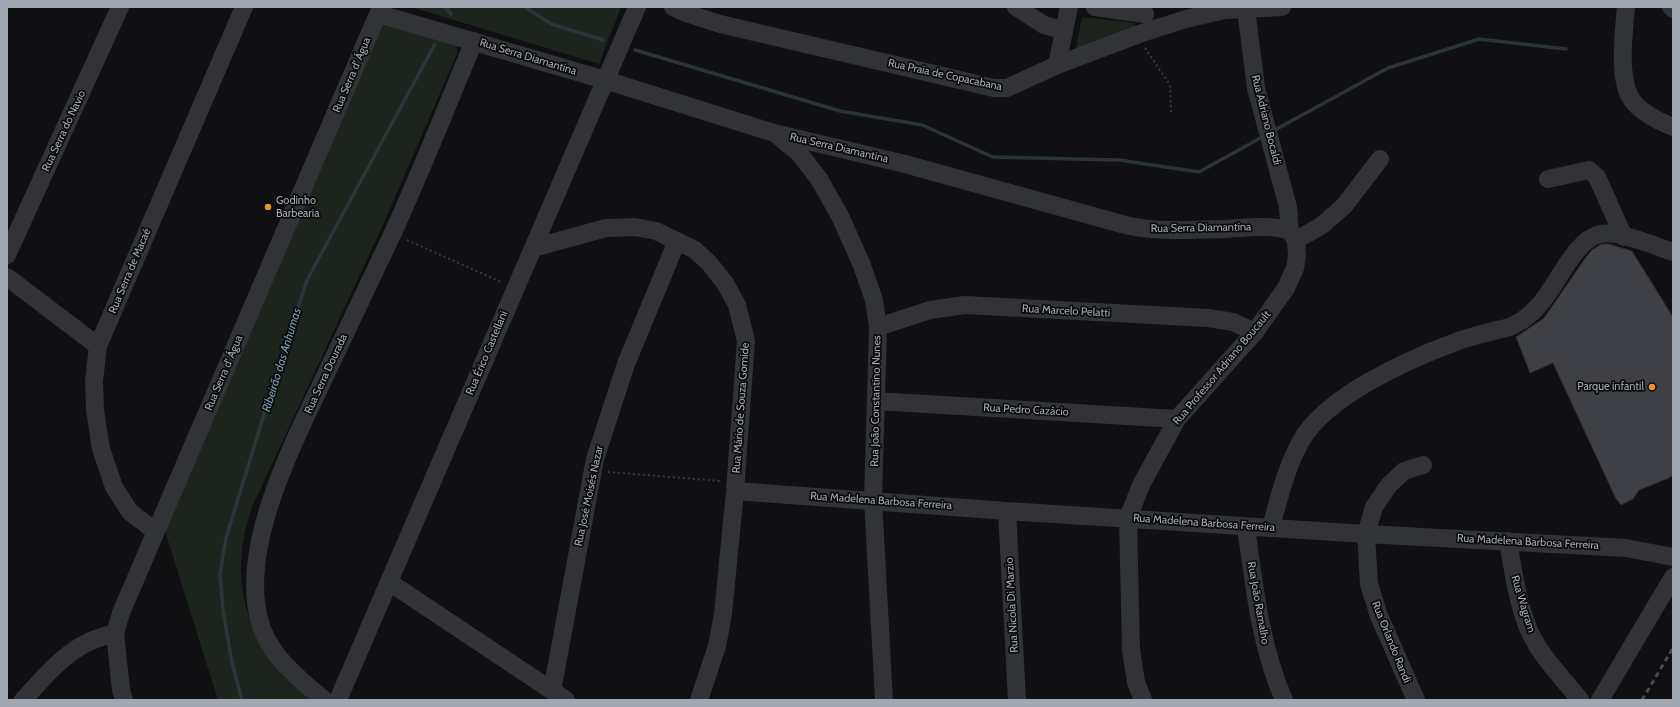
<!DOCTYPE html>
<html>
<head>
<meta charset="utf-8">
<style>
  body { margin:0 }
  #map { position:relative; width:1680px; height:707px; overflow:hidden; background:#101012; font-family:Cabin,sans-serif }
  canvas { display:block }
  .frame { position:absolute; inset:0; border:8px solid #a2a9b2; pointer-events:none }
</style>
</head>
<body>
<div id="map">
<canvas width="1680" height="707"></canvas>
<div class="frame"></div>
</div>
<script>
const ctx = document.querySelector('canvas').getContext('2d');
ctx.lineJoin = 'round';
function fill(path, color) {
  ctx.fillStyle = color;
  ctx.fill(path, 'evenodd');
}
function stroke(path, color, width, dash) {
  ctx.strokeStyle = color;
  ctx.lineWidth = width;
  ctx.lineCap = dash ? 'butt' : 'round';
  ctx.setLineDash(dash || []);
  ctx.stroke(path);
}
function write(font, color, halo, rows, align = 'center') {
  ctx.font = font + ' Cabin,sans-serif';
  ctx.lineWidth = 3.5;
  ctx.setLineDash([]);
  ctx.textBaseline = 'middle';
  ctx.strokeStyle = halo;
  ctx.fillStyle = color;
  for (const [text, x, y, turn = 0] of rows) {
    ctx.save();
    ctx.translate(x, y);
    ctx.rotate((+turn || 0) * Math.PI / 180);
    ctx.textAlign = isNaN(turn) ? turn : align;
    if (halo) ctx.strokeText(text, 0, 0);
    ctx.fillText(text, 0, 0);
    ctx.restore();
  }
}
fill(new Path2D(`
  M411,7H621L599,64Z
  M1082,17L1135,23V29L1076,49Z
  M384,22L457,46V54L383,225L252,507C231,567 240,622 280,672C289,683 301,689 309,700H218L164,528Z`), '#1d241d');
stroke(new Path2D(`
  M445,7L451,14
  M525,7L551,24L603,40
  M635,50L840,111L922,125L993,157L1119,160L1199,172L1264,136
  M1273,131L1388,68L1479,39L1566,49
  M242,700L232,663L223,610L220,574L226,538L269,398L307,280L435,44`), '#2a3439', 3.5);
const building = new Path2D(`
  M1602,244H1609L1632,251L1673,317V475L1669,478L1639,490L1633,499L1621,505L1616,499L1553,363L1530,373L1516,337L1544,318L1586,257L1592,250Z`);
fill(building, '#3f4045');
stroke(building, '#2a2b2e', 1);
stroke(new Path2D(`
  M1145,48L1170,85L1171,113
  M407,240L501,282
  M608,472L721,481`), '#373a3d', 2, [2, 3]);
stroke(new Path2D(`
  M673,7L686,13L720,24L994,88H1007L1057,65L1142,33L1186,19L1225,10L1282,7
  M1016,7L1044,25L1063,30
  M1095,7L1145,14
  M1626,7C1624,31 1618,75 1630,97C1638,111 1658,121 1673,127
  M1671,7L1673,9
  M1246,9L1256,88L1288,207L1290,231
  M379,14L605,80L774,133L905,164L1129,226C1161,232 1193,230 1225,229C1243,228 1274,224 1290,231L1296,240L1297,256L1295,268L1286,288L1255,332L1177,419L1141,485L1128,518L1131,650L1136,682L1143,700
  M1057,65L1069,7
  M778,136L799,153L819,179L840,216L861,263L874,300L878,327L873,500L884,700
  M1548,179L1589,170L1597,177L1624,237
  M1296,240L1321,226L1344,206L1380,159
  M533,248L606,228L635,227L656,231L695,250L709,263L725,283L737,305L746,341L735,491L723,614L717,646L699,700
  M7,255L120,7
  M7,277L98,346
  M878,327L930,310L965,305L1208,318L1233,322L1255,332
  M876,401L1177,419
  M735,491L1007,511L1366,534L1626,548L1673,557
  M1007,511L1017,700
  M1246,527C1254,585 1260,645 1284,700
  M1271,527C1279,498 1286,468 1301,441C1325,397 1407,360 1453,343C1467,337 1483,334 1497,330C1502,329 1507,328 1512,326C1527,319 1540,306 1549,292C1561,275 1579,238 1600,234C1618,230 1655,246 1673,252
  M155,531L130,512L114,487L101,449L95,410L94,381L98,346L244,7
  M1508,541C1513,570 1517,600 1528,628C1539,655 1562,677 1580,700
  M389,582L566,700
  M552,691L595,459L626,364L677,241
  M23,700C41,681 59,658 83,645C93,639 104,636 115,633
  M124,700L121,690L115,633L121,613L381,7
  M324,700C297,677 268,655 259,619C240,544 294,442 325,376C347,329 369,283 391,237C421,172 447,106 474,41
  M338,700L637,7
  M1416,700L1379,616L1369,584L1366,534L1374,507L1389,485L1404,471L1423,465
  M1600,700L1673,577`), '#313336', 18);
stroke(new Path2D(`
  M1642,700L1673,648`), '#484b4f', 3, [5, 4]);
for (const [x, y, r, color] of [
  [268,207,4,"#eb932f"],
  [1652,387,4,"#eb932f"]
]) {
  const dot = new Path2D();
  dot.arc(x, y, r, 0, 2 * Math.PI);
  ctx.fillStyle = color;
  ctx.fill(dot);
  stroke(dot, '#0b0b0c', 1.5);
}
write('11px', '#a2a9b2', '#0b0b0c', [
  ["Rua Serra Diamantina",528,57,17],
  ["Rua Serra d' Água",352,75,-67],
  ["Rua Praia de Copacabana",945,75,12],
  ["Rua Adriano Bocaldi",1266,120,76],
  ["Rua Serra do Navio",64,131,-65],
  ["Rua Serra Diamantina",839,148,13],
  ["Rua Serra Diamantina",1201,228,-1],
  ["Rua Serra de Macaé",130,271,-67],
  ["Rua Marcelo Pelatti",1066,311,3],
  ["Rua Érico Castellani",487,353,-67],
  ["Rua Professor Adriano Boucault",1222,368,-50],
  ["Rua Serra d' Água",224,373,-67],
  ["Rua Serra Dourada",326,374,-65],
  ["Rua João Constantino Nunes",876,401,-89],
  ["Rua Mário de Souza Gomide",741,408,-86],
  ["Rua Pedro Cazácio",1026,410,3],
  ["Rua José Moisés Nazar",589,496,-78],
  ["Rua Madelena Barbosa Ferreira",881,501,4],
  ["Rua Madelena Barbosa Ferreira",1204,523,4],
  ["Rua Madelena Barbosa Ferreira",1528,542,3],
  ["Rua João Ramalho",1258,603,80],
  ["Rua Wagram",1523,604,73],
  ["Rua Nicola Di Marzio",1012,605,-93],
  ["Rua Orlando Randi",1391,642,68]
]);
write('11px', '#a2a9b2', '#0b0b0c', [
  ["Godinho",276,201],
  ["Barbearia",276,214],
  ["Parque infantil",1644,387,"right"]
], 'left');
write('italic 12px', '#799bad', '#0b0b0c', [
  ["Ribeirão das Anhumas",282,360,-73]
]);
</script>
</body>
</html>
